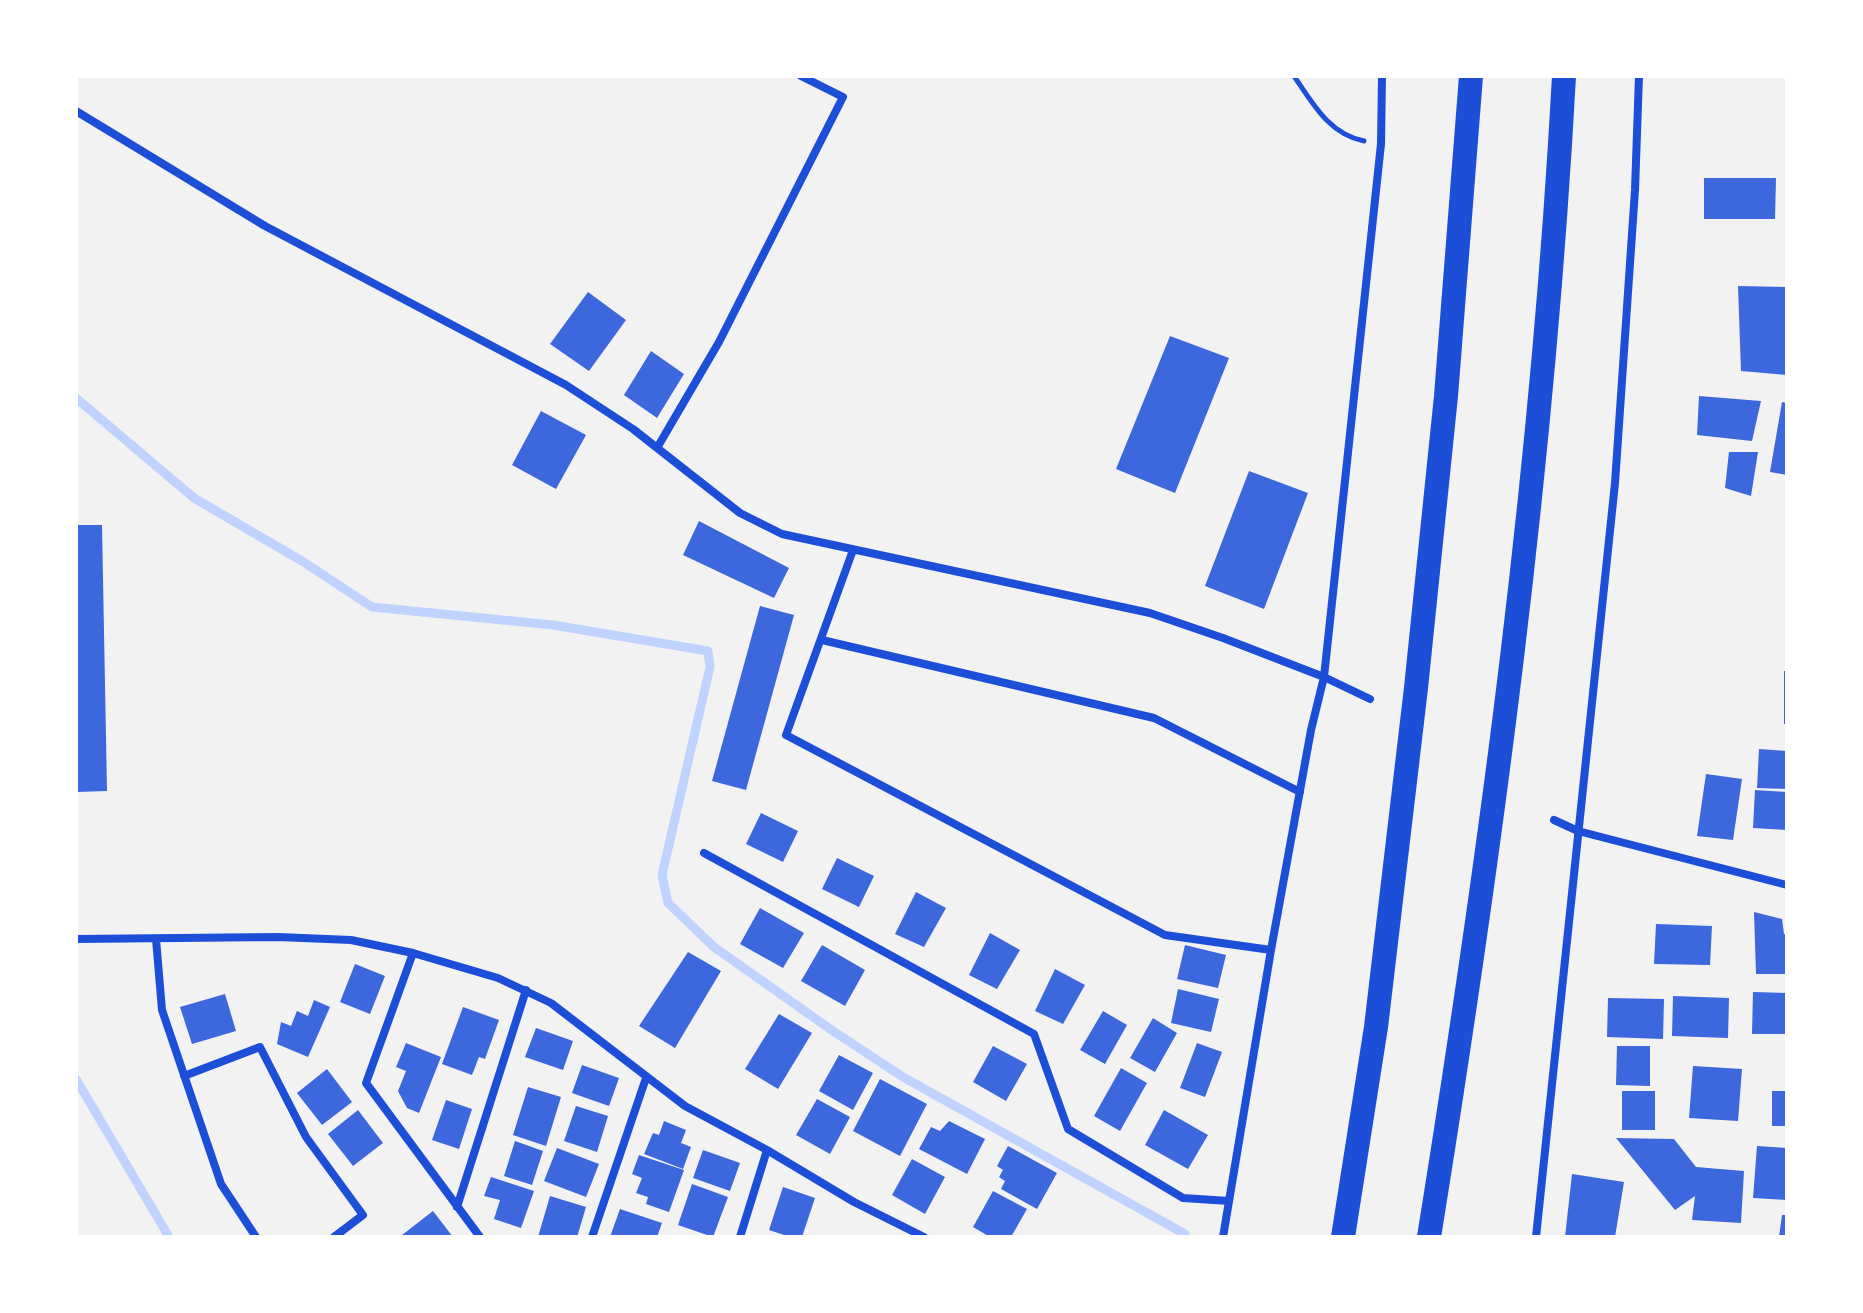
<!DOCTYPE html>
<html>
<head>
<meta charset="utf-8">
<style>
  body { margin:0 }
  #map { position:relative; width:1863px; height:1313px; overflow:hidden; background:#f2f2f2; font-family:"Roboto Serif",serif }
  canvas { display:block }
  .frame { position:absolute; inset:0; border:78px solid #fff; pointer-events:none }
</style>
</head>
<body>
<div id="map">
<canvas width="1863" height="1313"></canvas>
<div class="frame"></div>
</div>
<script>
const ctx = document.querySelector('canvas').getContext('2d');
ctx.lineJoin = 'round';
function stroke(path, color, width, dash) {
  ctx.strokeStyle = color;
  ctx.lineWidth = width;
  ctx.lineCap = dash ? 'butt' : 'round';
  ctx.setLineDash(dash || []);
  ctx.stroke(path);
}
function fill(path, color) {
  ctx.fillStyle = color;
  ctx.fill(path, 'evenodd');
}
stroke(new Path2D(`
  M76,398L194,498L302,561L372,607L553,625L708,651L710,667L662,875L668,903L714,947L833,1031L903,1077L1185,1234
  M76,1079L169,1237`), '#bfd3fe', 9);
fill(new Path2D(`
  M1704,178H1776L1775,219H1704Z
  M1738,286L1787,287V375L1741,371Z
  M588,292L626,320L589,371L550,344Z
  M1170,336L1229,358L1175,493L1116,469Z
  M651,351L684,374L657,418L624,395Z
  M1699,396L1761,401L1752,441L1697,435Z
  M1782,402L1787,403V475L1770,472Z
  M541,411L586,435L556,489L512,465Z
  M1729,452H1758L1751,496L1725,488Z
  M1249,471L1308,493L1264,609L1205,586Z
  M699,521L789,568L774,598L683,555Z
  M76,525H102L107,791L76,792Z
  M760,606L794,615L746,790L712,781Z
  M1784,671H1787V724H1784Z
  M1759,749L1787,751V789L1757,788Z
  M1706,774L1742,779L1733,840L1697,836Z
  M1755,790L1787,792V830L1753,828Z
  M761,813L798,831L783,862L746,844Z
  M837,858L874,876L859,907L822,889Z
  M916,892L946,908L924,947L895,934Z
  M760,908L804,933L783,968L740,944Z
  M1754,912L1782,919L1784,934H1787V974H1756Z
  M1656,924L1712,926L1710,965L1654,964Z
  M990,933L1020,950L997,989L969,975Z
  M822,945L865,970L845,1006L801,981Z
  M1185,945L1226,955L1218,988L1177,979Z
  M688,952L721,971L675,1048L639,1026Z
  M355,964L385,976L370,1014L340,1002Z
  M1055,969L1085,985L1063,1024L1035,1011Z
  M1178,989L1219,999L1211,1032L1171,1023Z
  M1753,992L1787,993V1034H1752Z
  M225,994L236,1031L192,1044L180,1007Z
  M1673,996L1729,998L1728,1038L1672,1036Z
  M1608,998L1664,999L1663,1039L1607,1037Z
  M314,1000L330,1007L308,1057L277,1044L281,1022L291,1026L297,1011L308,1016Z
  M463,1007L499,1020L485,1059L479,1057L472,1075L442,1064Z
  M1103,1011L1127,1025L1105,1064L1080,1050Z
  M779,1014L812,1033L778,1089L745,1069Z
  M1153,1018L1177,1033L1155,1072L1130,1058Z
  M536,1028L573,1041L563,1070L525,1057Z
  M406,1043L441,1057L419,1113L407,1108L398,1091L406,1071L396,1067Z
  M1197,1043L1222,1052L1205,1097L1180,1088Z
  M993,1046L1027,1064L1006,1101L973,1082Z
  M1617,1046H1650V1086L1616,1085Z
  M839,1055L873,1073L853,1110L819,1091Z
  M582,1065L619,1078L609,1106L572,1093Z
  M1693,1066L1742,1069L1738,1121L1689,1118Z
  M1121,1068L1147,1083L1120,1131L1094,1116Z
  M327,1069L352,1102L322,1125L297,1093Z
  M880,1079L927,1104L900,1156L853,1131Z
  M528,1087L561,1097L546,1146L513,1135Z
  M1622,1091H1655V1130H1622Z
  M1772,1091H1787V1126H1772Z
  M817,1099L850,1117L830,1154L796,1135Z
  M446,1100L472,1109L459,1149L432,1140Z
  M576,1106L608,1116L597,1152L564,1141Z
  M358,1110L383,1143L353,1166L328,1134Z
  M1164,1110L1208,1135L1188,1169L1145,1145Z
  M664,1121L686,1130L681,1143L691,1147L683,1169L644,1154L653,1133L659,1135Z
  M949,1121L985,1139L967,1174L919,1149L931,1127L940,1131Z
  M1616,1138L1674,1139L1696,1167L1744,1171L1741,1223L1692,1220L1695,1196L1675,1210Z
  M515,1141L543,1151L532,1185L504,1176Z
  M1008,1146L1057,1173L1037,1209L1001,1189L1005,1181L999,1177L1003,1170L997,1166Z
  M1757,1146L1787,1148V1200L1753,1198Z
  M557,1148L599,1164L586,1197L544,1181Z
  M703,1150L740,1163L730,1191L693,1178Z
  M639,1155L684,1170L669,1212L646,1204L648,1197L636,1193L642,1178L632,1174Z
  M912,1159L945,1177L925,1214L892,1195Z
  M1572,1174L1624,1182L1615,1237H1565Z
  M491,1177L534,1191L521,1228L494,1219L500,1200L484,1196Z
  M692,1184L728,1197L713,1237L678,1225Z
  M783,1187L815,1198L802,1237H790L769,1230Z
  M993,1191L1027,1209L1011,1237H990L973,1227Z
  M550,1196L586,1207L577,1237H538Z
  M620,1209L662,1223L657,1237H610Z
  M433,1211L453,1237H404L402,1235Z
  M1782,1215H1787V1237H1779Z`), '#3d67dc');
stroke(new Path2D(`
  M1294,76C1313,104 1329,134 1364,141`), '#1d4ed8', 5);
stroke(new Path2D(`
  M76,111L265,226L566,385L633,429L740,513L782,534L1150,613L1223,638L1324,677L1370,699
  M657,448L719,342L843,97L801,76
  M853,550L786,735L1165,935L1271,950
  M822,640L1154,718L1300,792
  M1554,820L1578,831L1787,885
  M704,853L1034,1034L1068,1129L1183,1198L1229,1201
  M76,939L278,937L351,940L413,953L498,978L551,1003L685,1106L767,1150L854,1202L924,1237
  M156,939L162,1010L221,1184L256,1237
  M413,953L366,1083L480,1237
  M184,1076L260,1047L306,1137L363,1215L334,1237
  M457,1207L526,990
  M592,1237L646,1078
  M740,1237L767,1150
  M1223,1237L1271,950L1311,730L1324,677L1381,144L1382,76
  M1536,1237L1615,483L1635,190L1639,76`), '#1d4ed8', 8);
stroke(new Path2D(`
  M1343,1237L1376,1027L1416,688L1446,396L1471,76
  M1429,1237C1491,852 1543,466 1564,76`), '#1d4ed8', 24);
</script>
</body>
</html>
